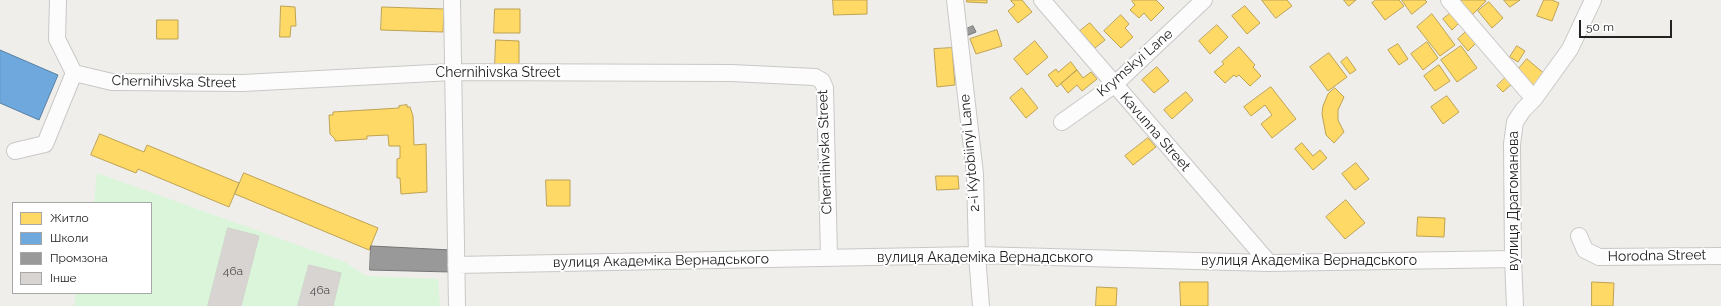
<!DOCTYPE html>
<html>
<head>
<meta charset="utf-8">
<style>
  body { margin:0 }
  #map { position:relative; width:1721px; height:306px; overflow:hidden; background:#f0eeeb; font-family:Raleway,sans-serif }
  canvas { display:block }
  .legend { position:absolute; left:12px; top:202px; width:140px; height:92px; box-sizing:border-box; background:#fff; border:1px solid #a7a7a7; margin:0; padding:5px 7px; list-style:none; font-size:12px; color:#222 }
  .legend li { display:flex; align-items:center; gap:8px; height:20px }
  .legend b { width:20px; border:1px solid #a7a7a7 }
  .scale { position:absolute; left:1579px; top:20px; width:93px; height:18px; box-sizing:border-box; border:2px solid #222; border-top:0; padding-left:5px; font-size:12px; line-height:14px; white-space:nowrap; color:#222; -webkit-text-stroke:3px #fff; paint-order:stroke }
</style>
</head>
<body>
<div id="map">
<canvas width="1721" height="306"></canvas>
<ul class="legend">
<li><b style="height:11px;background:#ffd966"></b>Житло</li>
<li><b style="height:11px;background:#6fa8dc"></b>Школи</li>
<li><b style="height:11px;background:#999"></b>Промзона</li>
<li><b style="height:11px;background:#d7d4d2"></b>Інше</li>
</ul>
<div class="scale">50 m</div>
</div>
<script>
const ctx = document.querySelector('canvas').getContext('2d');
ctx.lineJoin = 'round';
function fill(path, color) {
  ctx.fillStyle = color;
  ctx.fill(path, 'evenodd');
}
function stroke(path, color, width, dash) {
  ctx.strokeStyle = color;
  ctx.lineWidth = width;
  ctx.lineCap = dash ? 'butt' : 'round';
  ctx.setLineDash(dash || []);
  ctx.stroke(path);
}
function write(font, color, halo, rows, align = 'center') {
  ctx.font = font + ' Raleway,sans-serif';
  ctx.lineWidth = 4;
  ctx.setLineDash([]);
  ctx.textBaseline = 'middle';
  ctx.strokeStyle = halo;
  ctx.fillStyle = color;
  for (const [text, x, y, turn = 0] of rows) {
    ctx.save();
    ctx.translate(x, y);
    ctx.rotate((+turn || 0) * Math.PI / 180);
    ctx.textAlign = isNaN(turn) ? turn : align;
    if (halo) ctx.strokeText(text, 0, 0);
    ctx.fillText(text, 0, 0);
    ctx.restore();
  }
}
fill(new Path2D(`
  M97,173L345,262L366,276L438,279L440,306H67L75,305V293H151V203H94Z`), '#daf5da');
const homes = new Path2D(`
  M833,0H867V14L834,15Z
  M967,0H987V3L967,2Z
  M1013,0H1022L1032,12L1018,23L1008,11L1015,5L1011,1Z
  M1133,0H1156L1164,8L1151,21L1144,13L1139,18L1130,10L1135,5L1132,1Z
  M1262,0H1287L1292,6L1276,18Z
  M1344,0H1356L1349,6Z
  M1376,0H1399L1404,6L1385,20L1372,3Z
  M1402,0H1425L1427,2L1412,14Z
  M1459,0H1484L1486,1L1473,14Z
  M1504,0H1520L1510,7Z
  M1544,0H1552L1559,3L1552,21L1537,16Z
  M1489,2L1503,18L1492,28L1478,11Z
  M281,6L295,7L296,26H291L290,37H280Z
  M1245,6L1260,23L1247,34L1232,16Z
  M382,7L444,9L443,32L381,30Z
  M495,9H520V33H494Z
  M1452,12L1460,22L1452,30L1443,19Z
  M1432,14L1455,45L1440,56L1417,27Z
  M1121,15L1129,24L1125,28L1133,37L1121,48L1104,31Z
  M157,20H178V39H157Z
  M1090,23L1105,40L1095,48L1080,31Z
  M1217,25L1228,37L1210,54L1199,41Z
  M997,30L1002,46L976,54L970,39Z
  M1468,30L1478,41L1468,51L1458,39Z
  M496,40L519,41V67H495Z
  M1035,41L1048,57L1027,75L1014,59Z
  M1427,42L1438,58L1423,70L1411,54Z
  M1398,44L1408,59L1399,65L1388,50Z
  M1461,46L1477,68L1457,82L1441,60Z
  M1517,46L1525,51L1518,62L1510,57Z
  M1239,47L1255,65L1253,67L1261,76L1250,86L1239,75L1236,77L1234,75L1225,83L1214,72L1224,64L1222,62Z
  M952,48L955,85L937,87L934,49Z
  M1329,53L1347,77L1328,91L1310,67Z
  M1347,57L1356,70L1350,74L1341,62Z
  M1527,59L1547,76L1537,88L1517,71Z
  M1071,62L1077,70L1057,87L1048,75L1056,69L1058,72Z
  M1439,65L1450,81L1435,91L1424,76Z
  M1157,67L1169,81L1154,93L1142,80Z
  M1077,70L1083,78L1091,72L1097,79L1082,91L1077,85L1068,93L1061,84Z
  M1507,76L1513,83L1503,92L1497,86Z
  M1271,87L1296,119L1272,138L1261,124L1272,115L1265,105L1251,116L1244,107Z
  M1022,88L1038,108L1026,118L1010,98Z
  M1335,88L1344,97L1338,110V120L1344,132L1334,143L1326,135L1322,114L1323,106L1328,94Z
  M1186,92L1193,100L1172,119L1164,110Z
  M1447,96L1459,112L1443,124L1431,107Z
  M407,105V107H410L413,116L414,145L426,144L427,192L401,194L400,178H397V159L400,158V146H389L388,135L367,136V139L335,141V139L330,134L329,115H333V112L399,108V106Z
  M100,134L144,152L147,145L239,183L229,207L138,169L136,173L91,155Z
  M1148,138L1156,147L1133,165L1125,156Z
  M1302,143L1313,156L1320,150L1327,158L1313,170L1295,149Z
  M1356,163L1369,179L1355,190L1342,174Z
  M244,173L378,228L369,250L235,194Z
  M936,176H958L959,189L937,190Z
  M546,180H570V206H547Z
  M1346,200L1365,223L1345,239L1326,217Z
  M1418,217L1445,218L1444,237L1417,236Z
  M1180,282H1208V306H1181Z
  M1592,282L1614,283L1613,306H1592Z
  M1097,287L1117,288L1116,306H1096Z`);
fill(homes, '#ffd966');
stroke(homes, '#bda252', 1);
const schools = new Path2D(`
  M0,50L58,75L39,120L0,103Z`);
fill(schools, '#6fa8dc');
stroke(schools, '#5880a4', 1);
const industry = new Path2D(`
  M973,26L976,32L966,36L964,30Z
  M371,246L451,250V272L370,270Z`);
fill(industry, '#999');
stroke(industry, '#757575', 1);
const building = new Path2D(`
  M228,228L259,236L241,306H208Z
  M309,265L341,273L333,306H298Z`);
fill(building, '#d7d4d2');
stroke(building, '#d3d0cc', 1);
const minor = new Path2D(`
  M58,0L57,39L74,73L112,82L243,83L452,72L731,73L815,77L822,81L825,88L829,257
  M452,0L457,306
  M955,0L975,174L977,255L981,306
  M1042,0L1269,263
  M1449,0L1534,99
  M1062,122L1114,85L1204,0
  M15,151L45,144L74,73
  M1579,236L1585,250L1599,257L1721,256
  M456,265L977,255L1269,263L1513,259
  M1515,306L1513,259L1512,144L1515,122L1523,110L1534,99L1570,49L1593,0`);
stroke(minor, '#c9c8c7', 18);
stroke(minor, '#fdfcfc', 16);
write('12px', '#4f4e4e', null, [
  ["46а",233,271],
  ["46а",320,290]
]);
write('14px', '#222', '#fff', [
  ["Krymskyi Lane",1135,63,-41],
  ["Chernihivska Street",498,73],
  ["Chernihivska Street",174,82,1],
  ["Kavunna Street",1155,132,49],
  ["Chernihivska Street",825,152,-92],
  ["2-i Kytobiinyi Lane",970,153,-95],
  ["вулиця Драгоманова",1514,201,-90],
  ["Horodna Street",1657,256,-1],
  ["вулиця Академіка Вернадського",985,258],
  ["вулиця Академіка Вернадського",661,261,-1],
  ["вулиця Академіка Вернадського",1309,261]
]);
</script>
</body>
</html>
